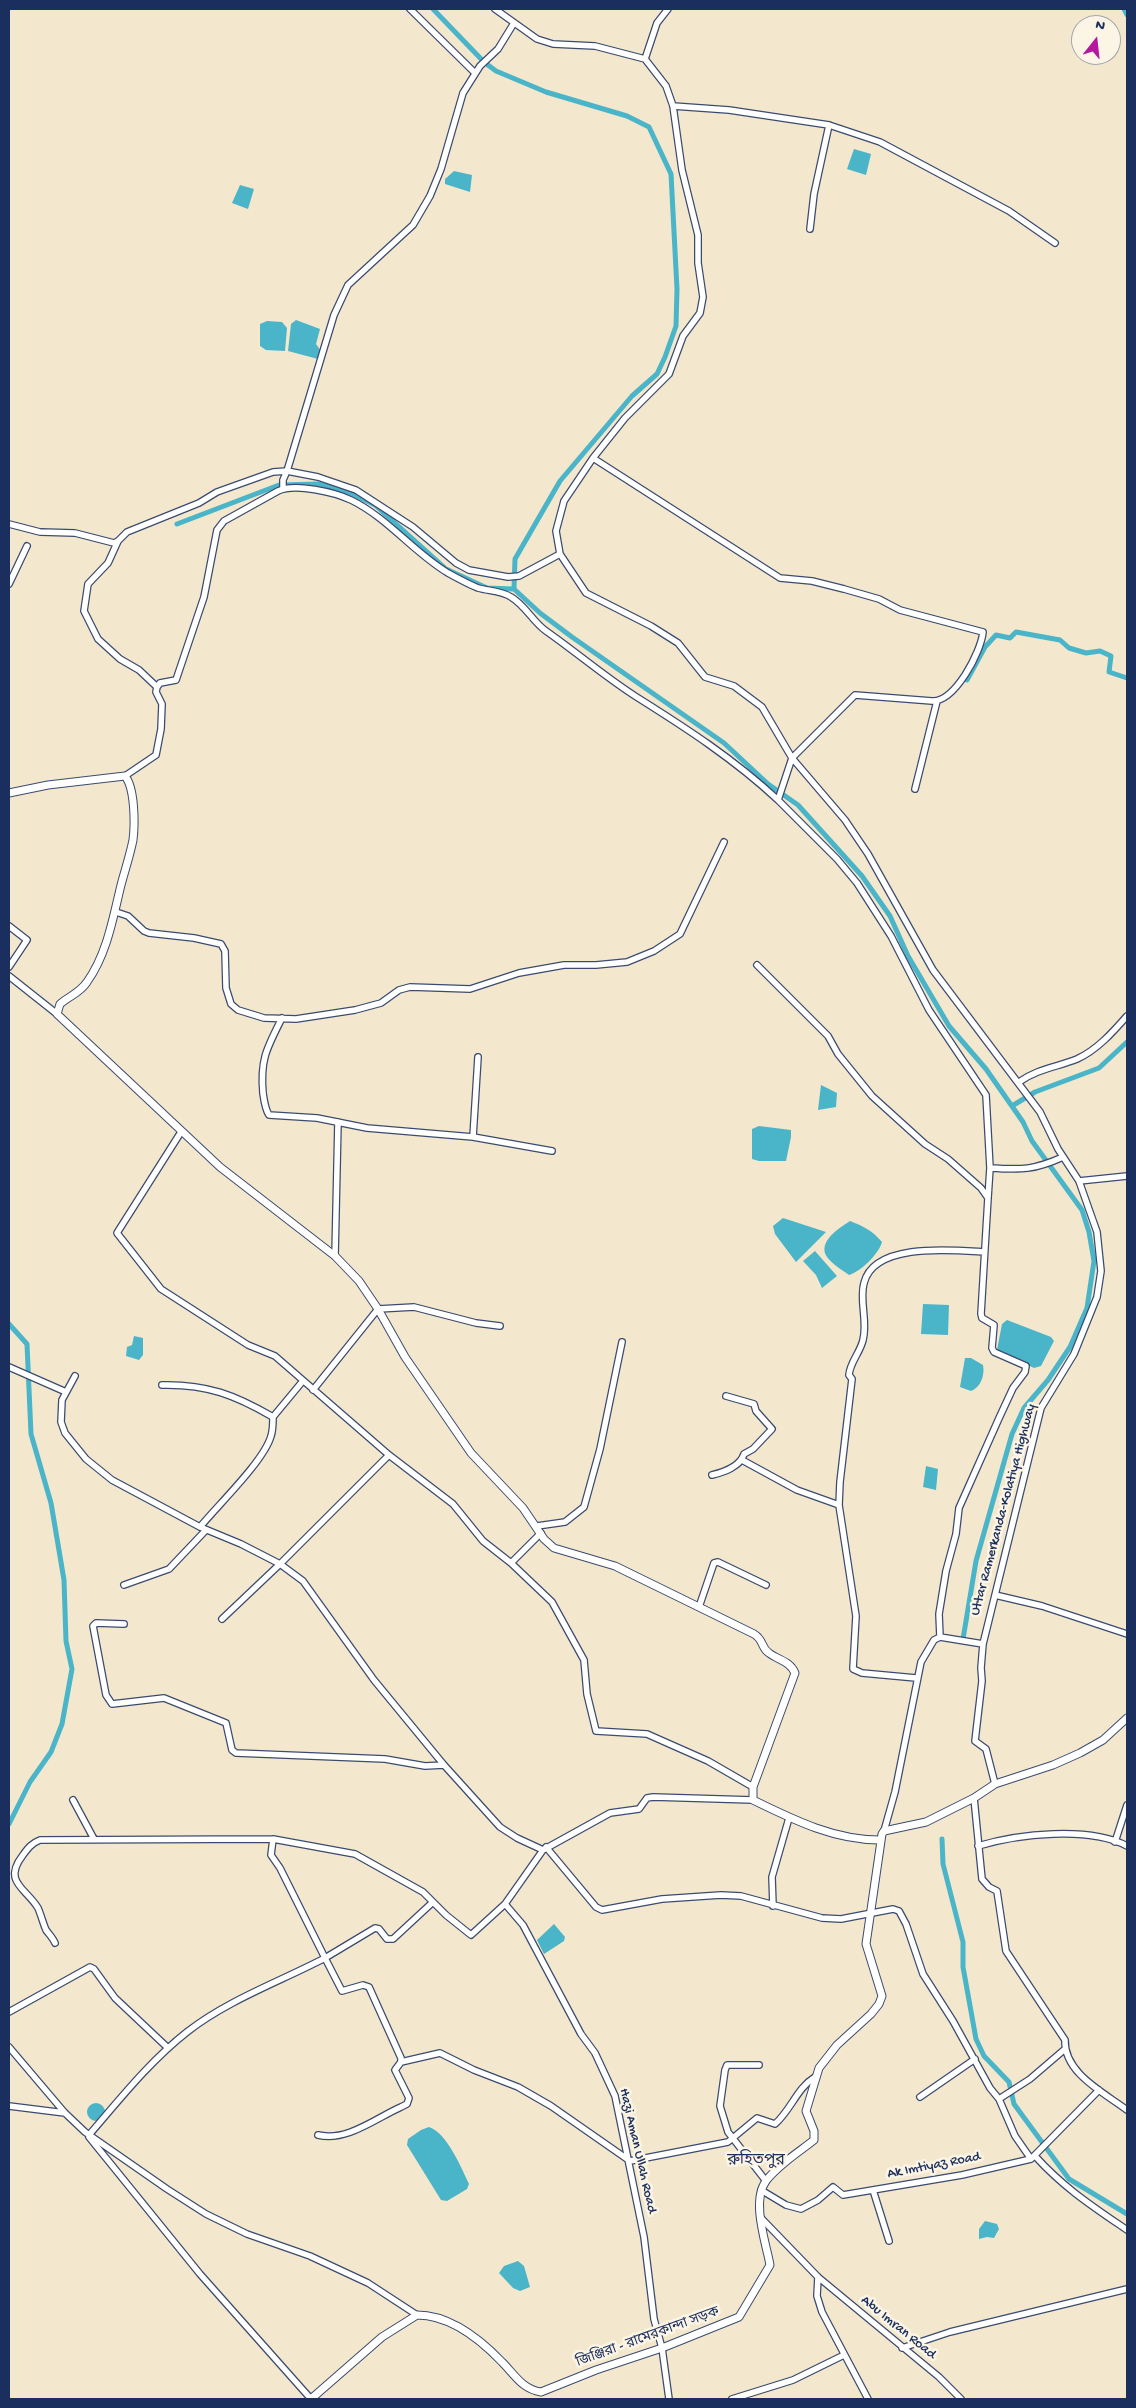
<!DOCTYPE html>
<html>
<head>
<meta charset="utf-8">
<style>
  body { margin:0 }
  #map { position:relative; width:1136px; height:2408px; overflow:hidden; background:#f3e8cd; font-family:"Gochi Hand",sans-serif }
  canvas { display:block }
  .frame { position:absolute; inset:0; border:10px solid #1b2f5e; pointer-events:none }
  .north { position:absolute; left:1071px; top:15px; width:50px; height:50px; box-sizing:border-box; background:#fcf5e5; border:1px solid #a2a6af; border-radius:50%; rotate:16deg; font-size:14px; font-weight:700; line-height:20px; text-align:center; color:#1b2f5e }
  .north::after { content:''; display:block; margin:auto; width:18px; height:22px; background:#b5179e; clip-path:polygon(50% 0,100% 100%,50% 72%,0 100%) }
</style>
</head>
<body>
<div id="map">
<canvas width="1136" height="2408"></canvas>
<div class="frame"></div>
<div class="north">N</div>
</div>
<script>
const ctx = document.querySelector('canvas').getContext('2d');
ctx.lineJoin = 'round';
function fill(path, color) {
  ctx.fillStyle = color;
  ctx.fill(path, 'evenodd');
}
function stroke(path, color, width, dash) {
  ctx.strokeStyle = color;
  ctx.lineWidth = width;
  ctx.lineCap = dash ? 'butt' : 'round';
  ctx.setLineDash(dash || []);
  ctx.stroke(path);
}
function write(font, color, halo, rows, align = 'center') {
  ctx.font = font + ' "Gochi Hand","Noto Sans Bengali",sans-serif';
  ctx.lineWidth = 5;
  ctx.setLineDash([]);
  ctx.textBaseline = 'middle';
  ctx.strokeStyle = halo;
  ctx.fillStyle = color;
  for (const [text, x, y, turn = 0] of rows) {
    ctx.save();
    ctx.translate(x, y);
    ctx.rotate((+turn || 0) * Math.PI / 180);
    ctx.textAlign = isNaN(turn) ? turn : align;
    if (halo) ctx.strokeText(text, 0, 0);
    ctx.fillText(text, 0, 0);
    ctx.restore();
  }
}
fill(new Path2D(`
  M854,149L871,154L866,175L847,169Z
  M454,171L472,175L470,192L445,184V179Z
  M240,185L254,189L248,209L232,203Z
  M296,320L320,329L316,344L321,351L318,359L288,351L291,324Z
  M267,321L282,322L287,328L285,351L266,350L260,346V324Z
  M821,1085L837,1093L836,1107L818,1110Z
  M759,1126L791,1130V1137L786,1161H759L752,1159V1129Z
  M783,1218L826,1232L796,1262L775,1234L773,1226Z
  M850,1221C863,1226 873,1231 882,1242C879,1254 860,1272 849,1275C842,1270 832,1264 827,1257C817,1242 839,1228 850,1221Z
  M815,1251L837,1276L822,1288L816,1275L803,1261Z
  M923,1304L949,1305L948,1335L921,1334Z
  M1007,1320L1051,1337L1054,1341L1041,1366L1034,1368L997,1350L1002,1324Z
  M134,1336L143,1338V1355L139,1360L126,1356L127,1347L132,1345Z
  M965,1358H971L983,1365C985,1375 981,1387 971,1391L960,1387Z
  M926,1466L938,1469L936,1490L923,1487Z
  M554,1924L565,1937L564,1941L544,1954L537,1940Z
  M87 2112a9 9 0 1 1 18 0a9 9 0 1 1-18 0Z
  M429,2127C447,2133 461,2167 469,2184L467,2189L447,2201L441,2200L407,2145L408,2139L421,2130Z
  M985,2221L997,2224L999,2229L994,2238L987,2237L979,2239V2229Z
  M518,2261L524,2266L530,2287L520,2291L513,2288L499,2273L504,2266Z`), '#4ab4c8');
stroke(new Path2D(`
  M433,9L484,62L496,71L546,92L627,116L649,127L671,174L677,289L676,326L665,357L657,374L632,396L560,481L515,559L514,589
  M1124,9L1127,15
  M177,524L279,485L318,484L351,493L375,505L446,569L487,588L514,589L540,613L572,637L724,743L768,784L798,805L862,876L890,916L908,956L949,1026L986,1069L1023,1122L1032,1141L1082,1210L1089,1232L1094,1261L1087,1308L1070,1347L1048,1380L1024,1408L1012,1434L976,1561L963,1639
  M967,680L985,647L996,635L1010,638L1016,632L1060,640L1069,648L1086,653L1100,651L1111,656L1109,672L1127,678
  M1012,1106L1035,1092L1099,1068L1127,1042
  M9,1324L27,1344L31,1434L51,1503L64,1580L66,1641L72,1669L62,1724L51,1752L30,1782L9,1824
  M942,1839L943,1864L963,1942V1967L976,2039L984,2056L1009,2082L1014,2104L1069,2179L1127,2214`), '#4ab4c8', 5);
const minor = new Path2D(`
  M410,9L475,73
  M495,9L537,39L553,44L595,46L645,59L666,86L673,106L682,170L698,235V263L703,297L700,313L683,336L669,374L625,418L593,458L564,501L556,531L560,554L586,593L651,626L678,643L705,677L734,686L762,707L792,758L845,820L868,854L933,970L1040,1112L1058,1149L1079,1181L1097,1232L1101,1271L1097,1297L1074,1354L1041,1408L983,1644L981,1668L982,1681L975,1741L986,1749L995,1784
  M645,59L657,23L668,9
  M673,106L729,110L829,125L880,142L1009,211L1055,243
  M810,229L814,194L829,125
  M593,458L780,578L812,581L844,589L879,599L900,610L983,632C981,652 955,702 932,701L855,695L792,758L778,800L837,859L857,883L891,936L929,1010L986,1095L990,1168L988,1198
  M283,488V480L287,471L318,477L356,490L413,527L456,563L469,570L508,577L519,576L560,554
  M9,524L40,532L75,533L114,543L118,541L127,532L199,503L217,492L273,472L287,471L334,315L348,285L413,225L430,196L441,169L463,93L480,66L498,49L514,23
  M118,541L108,563L88,584L84,611L98,639L120,659L139,670L157,687
  M9,584L27,546
  M125,776L156,755L161,729L162,704L156,692L157,687L160,683L176,680L204,597L217,530L224,521L278,491C295,483 334,492 351,500C388,518 413,552 448,573C457,578 468,584 478,588C489,591 502,591 511,597C525,605 533,622 546,631C576,652 604,676 635,696C686,728 734,759 778,800
  M915,789L937,701
  M116,912L128,916L144,931L149,933L194,938L221,944L225,951L226,988L231,1004L238,1010L264,1018L296,1019L355,1010L381,1003L399,990L410,987L470,989L519,973L564,965H596L627,962L654,951L680,934L724,842
  M9,926L27,940L9,967
  M757,965L828,1036L838,1054L872,1096L925,1144L948,1159L981,1188L988,1198L981,1314L982,1318L994,1325L992,1348L994,1352L1026,1366L1025,1372L1013,1388L1000,1416L959,1508L956,1534L946,1571L939,1614L940,1637
  M9,976L57,1014
  M282,1018C267,1048 260,1059 263,1093C264,1100 265,1109 269,1115L317,1118L367,1128L473,1137L552,1151
  M1019,1082C1037,1069 1057,1067 1077,1059C1097,1050 1113,1032 1127,1016
  M181,1132L117,1233L161,1289L248,1345L275,1356L389,1455L453,1504L483,1541L511,1563L541,1533
  M473,1137L478,1057
  M990,1168C1022,1170 1034,1170 1063,1157
  M1079,1181L1127,1176
  M335,1256L338,1122
  M9,1367L66,1392
  M75,1376L62,1400L61,1422L65,1433L86,1459L112,1480L200,1527L241,1544L280,1564L303,1581L374,1680L444,1765L500,1827L517,1838L543,1850
  M162,1385C207,1384 235,1395 273,1417L302,1382
  M313,1390L378,1309L414,1307L476,1323L500,1326
  M742,1460L797,1490L839,1505
  M712,1475C724,1472 740,1467 744,1454L753,1449L772,1429L756,1411L754,1404L726,1396
  M537,1526L565,1522L584,1507L600,1449L622,1342
  M200,1527C218,1505 264,1461 271,1436C273,1430 273,1423 273,1417
  M511,1563L552,1602L584,1660L587,1694L596,1731L647,1734L708,1761L753,1787
  M124,1585L169,1569L206,1530
  M995,1595L1042,1606L1127,1634
  M699,1607L714,1563L718,1562L766,1585
  M222,1619L280,1564L389,1455
  M124,1624L96,1623L93,1626L106,1695L112,1704L164,1698L226,1723L232,1750L236,1753L385,1759L425,1766L444,1765
  M916,1678L862,1673L853,1669L856,1616L839,1505L840,1482L852,1379L849,1375C850,1362 860,1353 863,1340C868,1321 859,1301 864,1283C874,1242 952,1250 984,1252
  M974,1798L982,1879L989,1887L997,1891L1006,1951L1065,2040C1064,2073 1103,2092 1127,2110
  M73,1800L94,1839
  M884,1831L895,1792L921,1662L934,1640L940,1637L983,1644
  M273,1839L271,1855L280,1868L325,1958L375,1928L379,1929L387,1939H393L433,1902
  M1115,1842L1127,1805
  M978,1846C1018,1834 1089,1826 1127,1846
  M546,1847L596,1907L602,1910L662,1899L721,1895L741,1896L822,1918L841,1919L893,1909L899,1911L906,1924L923,1974L953,2021L990,2088L999,2099L1015,2136L1031,2159
  M505,1904L523,1925L581,2034L595,2053L615,2096L644,2237L654,2319L662,2348L669,2399
  M773,1906L772,1877L789,1818
  M55,1943C53,1938 49,1934 46,1930C43,1923 41,1915 38,1908C26,1888 2,1882 23,1855C28,1848 32,1843 40,1840L273,1839L355,1854L423,1892L446,1915L471,1935L505,1904L543,1850L610,1813L639,1809L647,1798L653,1797L753,1800
  M9,2012L90,1967L94,1969L115,1998L168,2048
  M9,2047L65,2113L85,2132L167,2189L206,2214L247,2234L310,2256L368,2283L417,2315
  M401,2062L440,2053L474,2070L518,2087L551,2106L630,2161L728,2142L757,2118L775,2124C791,2110 797,2088 815,2077
  M759,2065H727L725,2070L720,2106L728,2132L766,2181
  M920,2097L975,2059
  M999,2099L1030,2079L1065,2049
  M9,2106L65,2113
  M89,2135C120,2099 150,2061 187,2032C228,2000 279,1982 325,1958L342,1991L363,1985L369,1987L401,2058V2062L395,2070L409,2098L407,2104L401,2107C376,2118 347,2142 318,2135
  M89,2137L200,2274L311,2399
  M1035,2156C1064,2188 1092,2206 1127,2230
  M761,2190L786,2205L801,2209L818,2200L833,2187L843,2195L962,2175L1031,2159L1099,2090
  M873,2190L889,2241
  M761,2218L818,2277L939,2377L961,2399
  M818,2277L817,2296L822,2312L868,2399
  M902,2348L950,2332L1127,2289
  M732,2399L793,2380L844,2355`);
const major = new Path2D(`
  M9,793L48,785L125,776C135,788 135,824 133,840C130,855 125,870 121,885C113,918 107,954 87,982C80,993 69,996 60,1004L57,1014L220,1167L335,1256L359,1281L378,1309L405,1357L471,1453L523,1508L544,1539L554,1548L615,1566L754,1634C764,1640 761,1648 769,1653C778,1660 790,1661 795,1673L753,1787V1800C794,1820 834,1840 880,1840
  M311,2399L382,2337L417,2315C451,2315 480,2339 502,2362C515,2375 522,2389 541,2392L596,2370L662,2348L739,2317L770,2265C766,2243 751,2201 766,2181C778,2165 799,2152 814,2140V2131L806,2111L819,2068L837,2045L871,2014L879,2004L882,1996L866,1944L882,1834L884,1831L926,1822L974,1798L995,1784L1053,1765L1080,1753L1103,1740L1127,1718`);
stroke(minor, '#3b4b6f', 8);
stroke(major, '#3b4b6f', 9);
stroke(minor, '#fff', 5.5);
stroke(major, '#fff', 7);
write('14px', '#1b2f5e', '#fcf5e5', [
  ["Uttar Ramerkanda-Kolatiya Highway",1004,1510,-75],
  ["Hazi Aman Ullah Road",637,2151,77],
  ["Ak Imtiyaz Road",934,2166,-11],
  ["Abu Imran Road",898,2328,39],
  ["জিঞ্জিরা - রামেরকান্দা সড়ক",648,2338,-20]
]);
write('16px', '#1b2f5e', '#fcf5e5', [
  ["রুহিতপুর",756,2162]
]);
</script>
</body>
</html>
